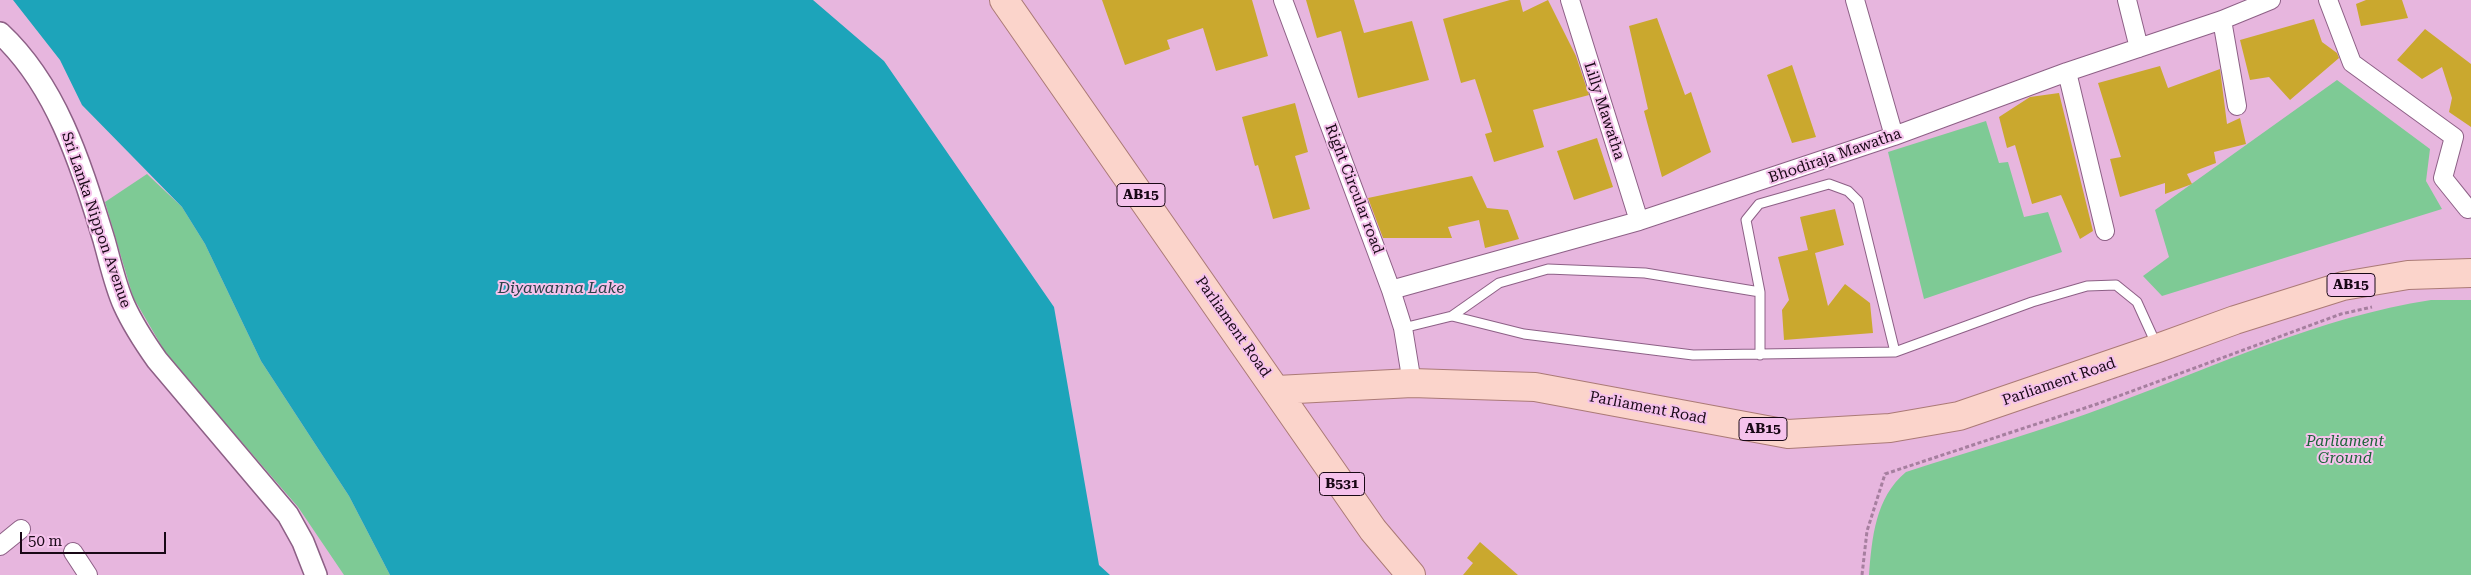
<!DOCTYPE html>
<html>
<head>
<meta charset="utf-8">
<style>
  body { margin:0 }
  #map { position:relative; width:2471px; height:575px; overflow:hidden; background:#e7b6de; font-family:"Roboto Serif",serif }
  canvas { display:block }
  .scale { position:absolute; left:20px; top:532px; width:146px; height:22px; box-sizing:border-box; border:2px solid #190816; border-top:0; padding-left:6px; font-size:15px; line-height:18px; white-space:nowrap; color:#190816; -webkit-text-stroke:4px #f5c2ec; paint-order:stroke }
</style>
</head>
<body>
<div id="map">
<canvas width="2471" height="575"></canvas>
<div class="scale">50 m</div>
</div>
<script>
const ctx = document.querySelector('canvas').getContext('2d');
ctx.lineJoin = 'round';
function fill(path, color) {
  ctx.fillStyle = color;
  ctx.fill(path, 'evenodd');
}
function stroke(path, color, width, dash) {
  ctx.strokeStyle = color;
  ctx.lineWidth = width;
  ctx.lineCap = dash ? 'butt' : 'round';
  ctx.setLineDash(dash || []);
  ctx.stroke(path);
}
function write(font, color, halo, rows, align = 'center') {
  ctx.font = font + ' "Roboto Serif",serif';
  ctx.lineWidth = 4;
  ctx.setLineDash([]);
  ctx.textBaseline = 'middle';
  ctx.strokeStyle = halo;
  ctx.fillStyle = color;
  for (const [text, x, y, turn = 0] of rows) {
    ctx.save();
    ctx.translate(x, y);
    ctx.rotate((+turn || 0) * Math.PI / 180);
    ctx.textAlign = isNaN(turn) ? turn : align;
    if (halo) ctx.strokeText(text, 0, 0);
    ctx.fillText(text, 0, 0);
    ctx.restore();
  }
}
fill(new Path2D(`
  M2337,80L2430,149L2426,181L2442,209L2162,296L2143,276L2169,257L2155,210Z
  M1986,121L1999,163L2008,162L2024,217L2048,212L2062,252L1924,299L1888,152Z
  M147,174L182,207L205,244L261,361L349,496L390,575H344L298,507L168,357L133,297L105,202Z
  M2431,300H2471V575H1869C1872,538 1875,498 1906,472C1974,450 2044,430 2111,405C2216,366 2320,317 2431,300Z`), '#7eca95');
fill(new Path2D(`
  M13,0H813L884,61L1054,307L1099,565L1110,575H390L349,496L261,361L205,244L182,207L82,105L60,60Z`), '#1da4ba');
fill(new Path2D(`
  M1102,0H1252L1268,56L1216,71L1203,28L1167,40L1170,49L1125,65Z
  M1306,0H1354L1364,33L1412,21L1429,80L1358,98L1341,31L1317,38Z
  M1510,0H1520L1523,12L1548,0L1576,56L1589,95L1533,110L1544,147L1494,162L1485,134L1492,132L1475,79L1461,83L1443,19Z
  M2366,0H2402L2408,18L2361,26L2356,4Z
  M1657,18L1685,95L1691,92L1711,152L1662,177L1644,111L1648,109L1629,26Z
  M2314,19L2322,42L2337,53L2339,58L2290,100L2269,77L2250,80L2240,40Z
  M2425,29L2471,64V127L2449,112L2452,98L2442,67L2422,79L2397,60Z
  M1792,65L1816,137L1792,143L1767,75Z
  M2160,66L2168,88L2220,69L2227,124L2240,118L2246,144L2214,152L2216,163L2187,174L2192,184L2165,194V183L2120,197L2110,159L2121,157L2098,83Z
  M2059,93L2093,231L2080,239L2061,195L2032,204L2015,145L2007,148L1999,117L2030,97Z
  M1295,103L1308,152L1295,156L1310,209L1273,219L1258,165L1255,166L1242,117Z
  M1597,138L1613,187L1574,200L1557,151Z
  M1472,176L1487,208L1508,210L1519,239L1485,248L1479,220L1448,227L1452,238H1383L1368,198Z
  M1835,209L1844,245L1815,253L1828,306L1845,284L1870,303L1873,333L1784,340L1782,310L1789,300L1778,257L1808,250L1800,217Z
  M1480,542L1518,575H1463L1473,563L1467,558Z`), '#caa82e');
const service = new Path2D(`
  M1760,292L1746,220L1759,204L1829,184L1848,191L1858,201L1895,352
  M1452,316L1499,283L1548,269L1645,273L1760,292V355
  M1403,328L1452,316L1524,334L1693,355L1895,352L2032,302L2087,286L2116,285L2137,302L2157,346`);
const minor = new Path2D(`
  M1283,0L1391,290L1403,328L1412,383
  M1570,0L1639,221
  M1855,0L1894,136
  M2127,0L2139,48
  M2328,0L2352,63L2454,137L2443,178L2468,209
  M2222,20L2237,106
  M2067,72L2105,231
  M1391,290L1639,221L1894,136L2067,72L2222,20L2271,0
  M0,546L21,529
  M73,552L88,575`);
const tertiary = new Path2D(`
  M0,33C58,87 81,166 104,240C110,261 115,285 124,305C133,325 145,343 157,360L288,515L303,542L316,575`);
const primary = new Path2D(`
  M1004,0L1373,530L1411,575
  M1277,390L1412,383L1535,387L1788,434L1890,428L1959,416L2158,348L2235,320L2343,286L2408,275L2471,273`);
stroke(service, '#8d6086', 11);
stroke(minor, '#8d6086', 20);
stroke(tertiary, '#8d6086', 24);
stroke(primary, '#ab7a76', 30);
stroke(new Path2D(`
  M1862,575L1867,531L1885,474L2097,404L2341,314L2372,307`), '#a67f9f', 3, [4, 2.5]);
stroke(service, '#fff', 9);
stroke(minor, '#fff', 18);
stroke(tertiary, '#fff', 21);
stroke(primary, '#fbd4cb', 28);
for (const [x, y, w] of [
  [1141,195,48],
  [2351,285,48],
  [1763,429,48],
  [1342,484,45]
]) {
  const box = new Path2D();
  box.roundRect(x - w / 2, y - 11.5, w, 23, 4);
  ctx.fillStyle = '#f5c2ec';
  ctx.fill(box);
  stroke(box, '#190816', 1);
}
write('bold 14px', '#190816', null, [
  ["AB15",1141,195],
  ["AB15",2351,285],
  ["AB15",1763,429],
  ["B531",1342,484]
]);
write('15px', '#190816', '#f5c2ec', [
  ["Lilly Mawatha",1604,111,72],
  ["Bhodiraja Mawatha",1835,156,-19],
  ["Right Circular road",1354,189,69],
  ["Sri Lanka Nippon Avenue",96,220,71],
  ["Parliament Road",1233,327,55],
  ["Parliament Road",2059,382,-19],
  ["Parliament Road",1648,408,11]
]);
write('italic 15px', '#1b6438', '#f5c2ec', [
  ["Parliament",2345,442],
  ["Ground",2345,459]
]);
write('italic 16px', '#274247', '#f5c2ec', [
  ["Diyawanna Lake",561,288]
]);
</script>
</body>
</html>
